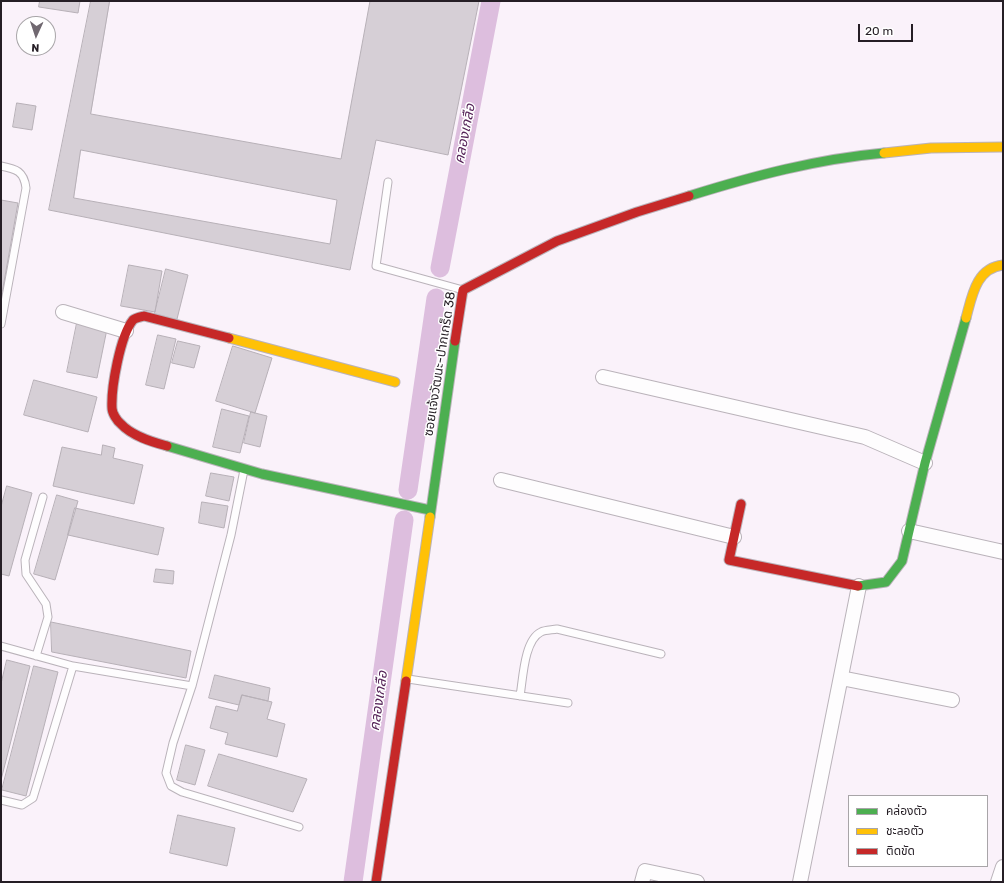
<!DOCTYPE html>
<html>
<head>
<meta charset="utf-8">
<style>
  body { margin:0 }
  #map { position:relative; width:1004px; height:883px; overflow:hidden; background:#faf2fa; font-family:Rubik,"Noto Sans Thai",sans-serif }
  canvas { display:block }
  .frame { position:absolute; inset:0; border:2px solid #251e25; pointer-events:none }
  .legend { position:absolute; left:848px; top:795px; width:140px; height:72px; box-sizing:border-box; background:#fff; border:1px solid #a8a5a8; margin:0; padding:5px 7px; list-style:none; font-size:12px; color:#251e25 }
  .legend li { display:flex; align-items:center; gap:8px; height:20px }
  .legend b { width:20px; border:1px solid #a8a5a8 }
  .north { position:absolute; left:16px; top:16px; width:40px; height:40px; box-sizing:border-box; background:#fff; border:1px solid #a8a5a8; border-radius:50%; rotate:183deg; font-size:11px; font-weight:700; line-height:16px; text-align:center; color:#251e25 }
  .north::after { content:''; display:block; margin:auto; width:14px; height:18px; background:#706870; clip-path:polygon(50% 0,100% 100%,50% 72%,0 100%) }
  .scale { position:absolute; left:858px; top:24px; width:55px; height:18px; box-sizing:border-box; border:2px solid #251e25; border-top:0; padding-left:5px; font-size:12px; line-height:14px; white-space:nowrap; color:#251e25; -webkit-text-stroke:3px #fff; paint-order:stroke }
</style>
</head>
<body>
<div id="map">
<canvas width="1004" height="883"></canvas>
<div class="frame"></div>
<ul class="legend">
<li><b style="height:5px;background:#4caf50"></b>คล่องตัว</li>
<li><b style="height:5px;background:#ffc107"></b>ชะลอตัว</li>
<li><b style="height:5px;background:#c62828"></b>ติดขัด</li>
</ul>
<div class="north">N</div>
<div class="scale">20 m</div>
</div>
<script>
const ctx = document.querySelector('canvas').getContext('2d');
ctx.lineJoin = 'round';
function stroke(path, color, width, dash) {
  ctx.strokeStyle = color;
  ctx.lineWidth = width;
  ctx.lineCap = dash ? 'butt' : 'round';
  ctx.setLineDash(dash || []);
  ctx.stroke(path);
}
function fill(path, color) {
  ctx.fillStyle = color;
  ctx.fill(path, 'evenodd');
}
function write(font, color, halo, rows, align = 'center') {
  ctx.font = font + ' Rubik,"Noto Sans Thai",sans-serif';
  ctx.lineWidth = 3;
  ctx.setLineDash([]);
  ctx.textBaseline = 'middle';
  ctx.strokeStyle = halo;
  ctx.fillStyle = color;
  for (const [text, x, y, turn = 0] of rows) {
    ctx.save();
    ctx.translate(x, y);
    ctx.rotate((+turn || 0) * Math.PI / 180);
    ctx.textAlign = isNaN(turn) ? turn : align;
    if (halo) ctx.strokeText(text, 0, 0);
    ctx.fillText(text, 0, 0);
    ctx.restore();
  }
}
stroke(new Path2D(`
  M440,268L491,1
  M408,490L436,298
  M353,882L404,520`), '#ddbede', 19);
const building = new Path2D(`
  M40,1H80L78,13L39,7Z
  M91,1H479L448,155L376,140L350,270L49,210Z
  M110,1H370L341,159L91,114Z
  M17,103L36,106L32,130L13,127Z
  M81,150L337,200L330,244L74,198Z
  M1,200L18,203L1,299Z
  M129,265L162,271L155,312L121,306Z
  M166,269L188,275L176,323L154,317Z
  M77,323L107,329L97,378L67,372Z
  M158,335L176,339L164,389L146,385Z
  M178,341L200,346L194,368L172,363Z
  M233,346L272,358L255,413L216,401Z
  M34,380L97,397L88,432L24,415Z
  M222,409L249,416L240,453L213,447Z
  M251,412L267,416L260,447L244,443Z
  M103,445L115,448L113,458L143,465L134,504L53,486L62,447L101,455Z
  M211,473L234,477L229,501L206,496Z
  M7,486L32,493L9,576L1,574V507Z
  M57,495L78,501L55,580L34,574Z
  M202,502L228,506L224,528L199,523Z
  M75,508L164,528L158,555L68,535Z
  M156,569L174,571L173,584L154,582Z
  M51,622L191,651L186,678L52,652Z
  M7,660L30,666L1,780V684Z
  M34,666L58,672L26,796L2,790Z
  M215,675L270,688L268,701L242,695L239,705L209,698Z
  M242,695L272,702L267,719L285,724L277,757L225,744L228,733L210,728L216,706L237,711Z
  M186,745L205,750L195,785L177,780Z
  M219,754L307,779L293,812L208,786Z
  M178,815L235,828L227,866L170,853Z`);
fill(building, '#d6cfd6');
stroke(building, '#b7b0b7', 1);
const lane = new Path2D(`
  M1,166C16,169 24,171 26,188L1,324
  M388,182L376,266L463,290
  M244,470L231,535L192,686L173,743L166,773L171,786L182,792L299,827
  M1,646L73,666L192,686
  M36,656L48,617L46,604L26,574L25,560L43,497
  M408,679L568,703
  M520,696C523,679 524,640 541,632C545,630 552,630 557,629L661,654
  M1,800L22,805L33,798L73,666`);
const street = new Path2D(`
  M63,312L126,331
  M603,377L865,437L925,463
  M501,480L734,537
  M909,531L1003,552
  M841,678L952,700
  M642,882L645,871L697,882
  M800,882L859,586
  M998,882L1003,867`);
const fast = new Path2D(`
  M689,196C753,176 817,159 884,153
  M167,446L262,474L430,510
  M430,517L455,341
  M858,586L886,582L902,561L925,463L966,318`);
const slow = new Path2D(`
  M884,153L931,148L1003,147
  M966,318C972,296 976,268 1003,265
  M229,338L395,382
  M406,681L430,517`);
const jam = new Path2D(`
  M455,341L463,290L557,241L637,212L689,196
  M167,446C152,442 132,436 121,424C117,421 112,413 112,408C111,388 120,336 133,320C135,318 140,317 144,316L229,338
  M741,504L729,560L858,586
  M376,882L406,681`);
stroke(lane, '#bab3ba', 9);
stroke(street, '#bab3ba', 16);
stroke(fast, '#bab3ba', 11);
stroke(slow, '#bab3ba', 11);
stroke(jam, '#bab3ba', 11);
stroke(lane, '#fefdfe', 7);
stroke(street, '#fefdfe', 14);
stroke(fast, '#4caf50', 9);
stroke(slow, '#ffc107', 9);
stroke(jam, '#c62828', 9);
write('13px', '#251e25', '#fff', [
  ["ซอยแจ้งวัฒนะ-ปากเกร็ด 38",440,364,-81]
]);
write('italic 14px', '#552358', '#fff', [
  ["คลองเกลือ",465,134,-79],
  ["คลองเกลือ",379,701,-82]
]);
</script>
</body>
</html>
